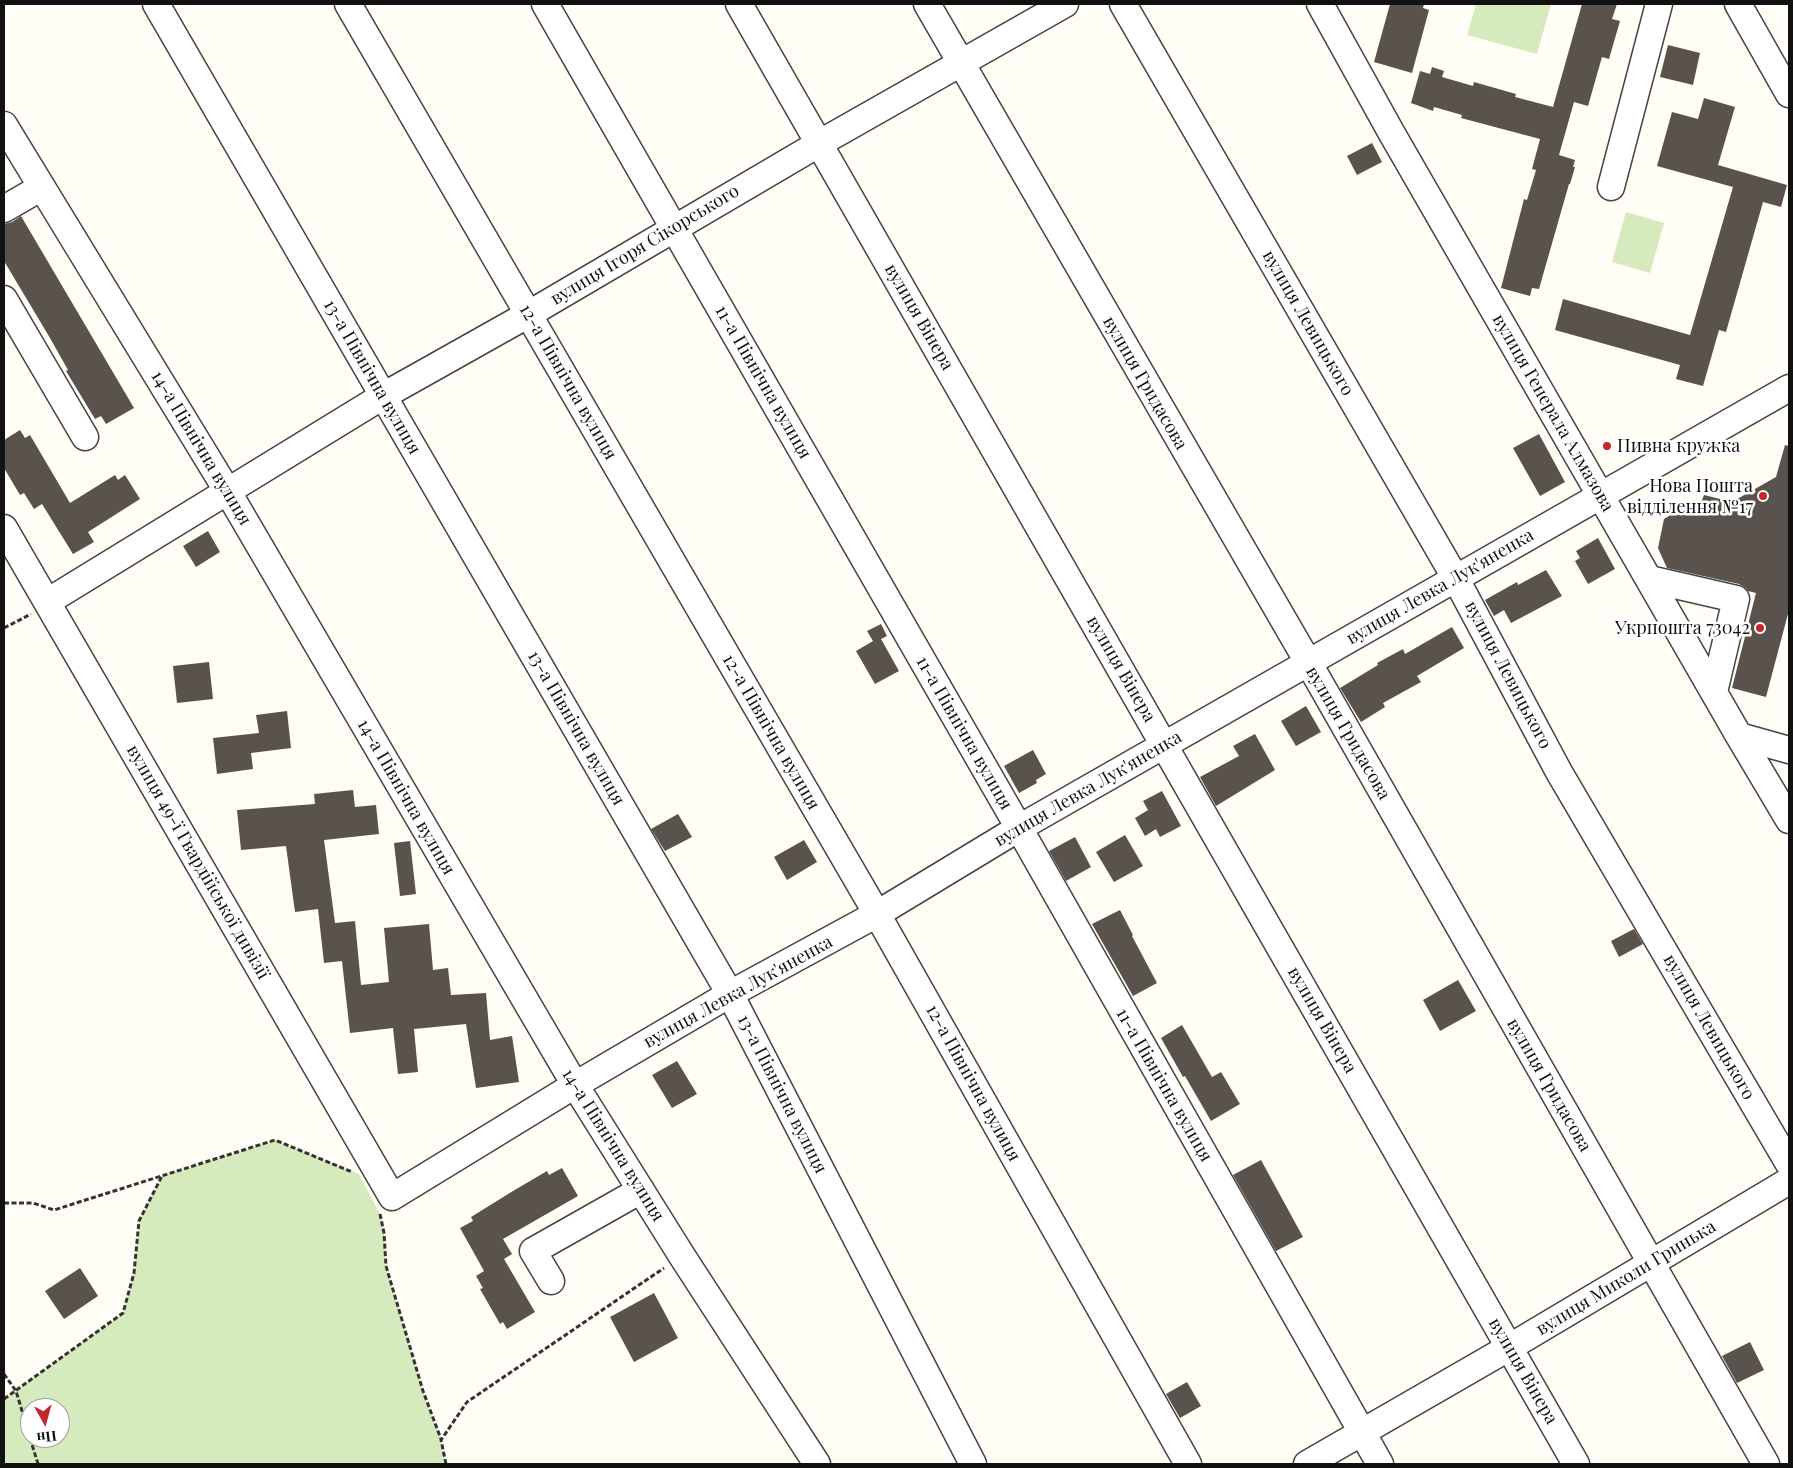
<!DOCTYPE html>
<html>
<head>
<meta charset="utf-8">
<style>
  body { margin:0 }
  #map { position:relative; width:1793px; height:1468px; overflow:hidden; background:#fffdf5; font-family:"Playfair Display",serif }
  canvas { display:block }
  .frame { position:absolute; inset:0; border:5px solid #111; pointer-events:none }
  .north { position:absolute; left:20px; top:1398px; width:50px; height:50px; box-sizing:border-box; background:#fff; border:1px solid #a0a0a0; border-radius:50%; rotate:173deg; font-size:14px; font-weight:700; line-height:20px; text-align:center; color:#111 }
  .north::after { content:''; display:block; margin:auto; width:18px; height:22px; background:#c4262e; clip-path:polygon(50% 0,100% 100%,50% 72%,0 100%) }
</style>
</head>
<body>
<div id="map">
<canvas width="1793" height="1468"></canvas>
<div class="frame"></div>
<div class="north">Пн</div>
</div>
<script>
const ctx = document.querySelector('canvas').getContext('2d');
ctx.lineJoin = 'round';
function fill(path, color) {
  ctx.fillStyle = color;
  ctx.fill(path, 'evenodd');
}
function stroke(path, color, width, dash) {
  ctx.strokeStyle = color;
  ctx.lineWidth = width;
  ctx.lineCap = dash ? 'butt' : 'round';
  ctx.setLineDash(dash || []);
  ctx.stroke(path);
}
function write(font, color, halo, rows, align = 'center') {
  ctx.font = font + ' "Playfair Display",serif';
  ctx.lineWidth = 5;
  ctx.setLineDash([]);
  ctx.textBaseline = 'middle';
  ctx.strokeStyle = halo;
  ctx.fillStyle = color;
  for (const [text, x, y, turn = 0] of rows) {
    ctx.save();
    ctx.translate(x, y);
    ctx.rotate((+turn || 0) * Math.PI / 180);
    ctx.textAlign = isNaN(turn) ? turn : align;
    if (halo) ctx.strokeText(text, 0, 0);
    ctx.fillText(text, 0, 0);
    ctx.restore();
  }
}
fill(new Path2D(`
  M1476,4H1551L1537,54L1467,35Z
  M1626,212L1664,223L1650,273L1612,262Z
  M275,1140L359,1174L381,1216L384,1233L386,1266L423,1391L441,1440L446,1464H4V1399L123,1313L134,1273L139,1221L162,1176ZM30,1408H60V1438H30Z`), '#d5ebbd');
fill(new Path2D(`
  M1390,4H1424L1423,8L1429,10L1412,73L1374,62Z
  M1582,4H1617L1612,19L1620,21L1609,59L1602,57L1588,106L1574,102L1559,155L1575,160L1573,167H1575L1570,184H1569L1539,289L1532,288L1530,296L1501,288L1524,199L1527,200L1536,170L1532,169L1540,139L1461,118L1462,115L1434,107L1433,111L1411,103L1420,71L1430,74L1432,67L1444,71L1442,77L1473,86L1474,82L1516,94L1515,97L1553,107Z
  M1668,45L1700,53L1693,85L1660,77Z
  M1704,98L1735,107L1718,165L1787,185L1781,207L1763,202L1726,332L1719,330L1703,386L1676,379L1680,365L1555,330L1563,299L1690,335L1733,187L1657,166L1672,112L1698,119Z
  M1372,143L1382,162L1357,175L1347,156Z
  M21,216L134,408L106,424L101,416L95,419L66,371L68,370L50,338L4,261V224L12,222Z
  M20,430L25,438L30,435L70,503L115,475L118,480L125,475L140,499L88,532L94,542L73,554L42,504L34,509L24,493L20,495L4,468V440Z
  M1539,434L1565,482L1540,496L1513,448Z
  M1785,445L1789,446V610L1766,697L1732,688L1756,593L1748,591L1746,588L1739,584L1667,568L1658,548L1664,519L1687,505L1699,508L1704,495L1732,502L1776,477Z
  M208,531L220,552L196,567L183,546Z
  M1598,538L1615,569L1588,584L1575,561L1580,558L1576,551Z
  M1546,570L1562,596L1511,623L1504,610L1494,616L1485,600L1517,582L1518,585Z
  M881,624L887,636L881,639L899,671L875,684L856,651L873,641L867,631Z
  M1452,627L1464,648L1417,676L1421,682L1383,703L1385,707L1361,722L1340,688L1378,665L1377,663L1403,649L1405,654Z
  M209,662L213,699L177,703L173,666Z
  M1306,706L1321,732L1296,746L1281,721Z
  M287,711L291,748L251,753L253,769L217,774L213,738L259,733L256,715Z
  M1255,734L1275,770L1216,806L1200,777L1239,756L1233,746Z
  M1033,750L1046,774L1036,780L1037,783L1019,793L1004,766Z
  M353,790L355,807L376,805L379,834L324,840L335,923L355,921L361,985L389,982L384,928L429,924L433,970L448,968L451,995L486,993L490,1040L512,1036L519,1082L476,1088L466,1024L414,1029L418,1072L398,1074L393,1028L350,1033L342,961L324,963L318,909L295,912L286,846L241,850L237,810L315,804L314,794Z
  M1162,791L1181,826L1160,837L1156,829L1145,836L1135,818L1148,810L1143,801Z
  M678,814L692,837L665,851L651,829Z
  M1125,835L1143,866L1114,882L1096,852Z
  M1075,837L1091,867L1066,881L1049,851Z
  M804,840L817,862L787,880L774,857Z
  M410,841L416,894L400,896L394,843Z
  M1120,910L1133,935L1132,936L1157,983L1133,996L1092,924Z
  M1634,929L1643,944L1619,957L1611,941Z
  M1458,980L1476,1011L1440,1031L1423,1000Z
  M1182,1025L1212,1077L1221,1072L1240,1104L1211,1121L1185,1076L1183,1077L1161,1038Z
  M677,1061L697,1094L672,1108L652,1075Z
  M1261,1160L1303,1237L1276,1251L1233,1175Z
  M562,1168L578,1196L503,1239L512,1254L504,1259L535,1312L507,1329L503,1322L500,1324L480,1289L483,1288L476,1276L484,1271L460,1228L473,1221L471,1217L513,1191L547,1171L549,1175Z
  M80,1268L98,1296L64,1319L45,1291Z
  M654,1293L678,1338L634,1362L610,1317Z
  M1750,1342L1764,1370L1737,1383L1722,1356Z
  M1187,1382L1201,1406L1180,1418L1166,1394Z`), '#5a524d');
const minor = new Path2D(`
  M156,4L730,994L973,1464
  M348,4L877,914L1188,1464
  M545,4L1019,828L1380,1464
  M739,4L1576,1464
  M927,4L1308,662L1766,1464
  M1123,4L1456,579L1559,772L1789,1164
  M1320,4L1391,132L1739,736L1789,820
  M1738,4L1789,94
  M4,125L228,492L575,1085L682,1256L817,1464
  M1611,187L1659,4
  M4,209L42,187
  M4,299L85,437
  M4,528L392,1197L575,1085L730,994L877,914L1019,828L1789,388
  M1649,579L1736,599L1714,692
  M47,602L383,396L529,314L820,143L1065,4
  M1739,736L1789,750
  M551,1281L533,1251L641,1190
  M1307,1464L1510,1347L1789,1181`);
stroke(minor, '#444', 29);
stroke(new Path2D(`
  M4,628L31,614
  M4,1203H33L54,1210L275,1140L352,1172
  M380,1214L384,1233L386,1266L423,1391L441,1439
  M4,1374L16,1391L30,1437
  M4,1399L123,1313L134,1273L139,1221L162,1176
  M30,1438L38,1464
  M446,1464L441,1440L467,1402L664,1268`), '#333', 3, [5, 2.5]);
stroke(minor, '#fff', 26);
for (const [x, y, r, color] of [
  [1607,446,5,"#c4262e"],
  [1763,496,5,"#c4262e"],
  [1760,628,5,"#c4262e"]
]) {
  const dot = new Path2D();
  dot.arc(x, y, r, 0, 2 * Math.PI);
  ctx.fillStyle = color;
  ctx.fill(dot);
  stroke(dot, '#fff', 2);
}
write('18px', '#111', '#fff', [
  ["вулиця Ігоря Сікорського",645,245,-31],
  ["вулиця Вінера",919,317,60],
  ["вулиця Левицького",1308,323,60],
  ["13-а Північна вулиця",372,377,60],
  ["12-а Північна вулиця",568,382,60],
  ["11-а Північна вулиця",763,382,60],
  ["вулиця Гридасова",1145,383,60],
  ["вулиця Генерала Алмазова",1553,413,60],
  ["14-а Північна вулиця",201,448,59],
  ["вулиця Левка Лук'яненка",1440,587,-30],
  ["вулиця Вінера",1121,669,60],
  ["вулиця Левицького",1508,675,62],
  ["13-а Північна вулиця",576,728,60],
  ["12-а Північна вулиця",771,732,60],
  ["11-а Північна вулиця",964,733,60],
  ["вулиця Гридасова",1348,733,60],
  ["вулиця Левка Лук'яненка",1088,789,-30],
  ["14-а Північна вулиця",406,797,60],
  ["вулиця 49-ї Гвардійської дивізії",198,862,60],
  ["вулиця Левка Лук'яненка",738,992,-29],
  ["вулиця Вінера",1322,1020,60],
  ["вулиця Левицького",1709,1027,60],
  ["12-а Північна вулиця",973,1083,61],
  ["11-а Північна вулиця",1164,1085,60],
  ["вулиця Гридасова",1549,1085,60],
  ["13-а Північна вулиця",782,1094,63],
  ["14-а Північна вулиця",613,1145,58],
  ["вулиця Миколи Гринька",1626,1278,-31],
  ["вулиця Вінера",1523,1371,60]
]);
write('18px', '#111', '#fff', [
  ["Пивна кружка",1617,446,"left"],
  ["Нова Пошта",1753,486],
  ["відділення №17",1753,507],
  ["Укрпошта 73042",1750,628]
], 'right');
</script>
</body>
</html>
